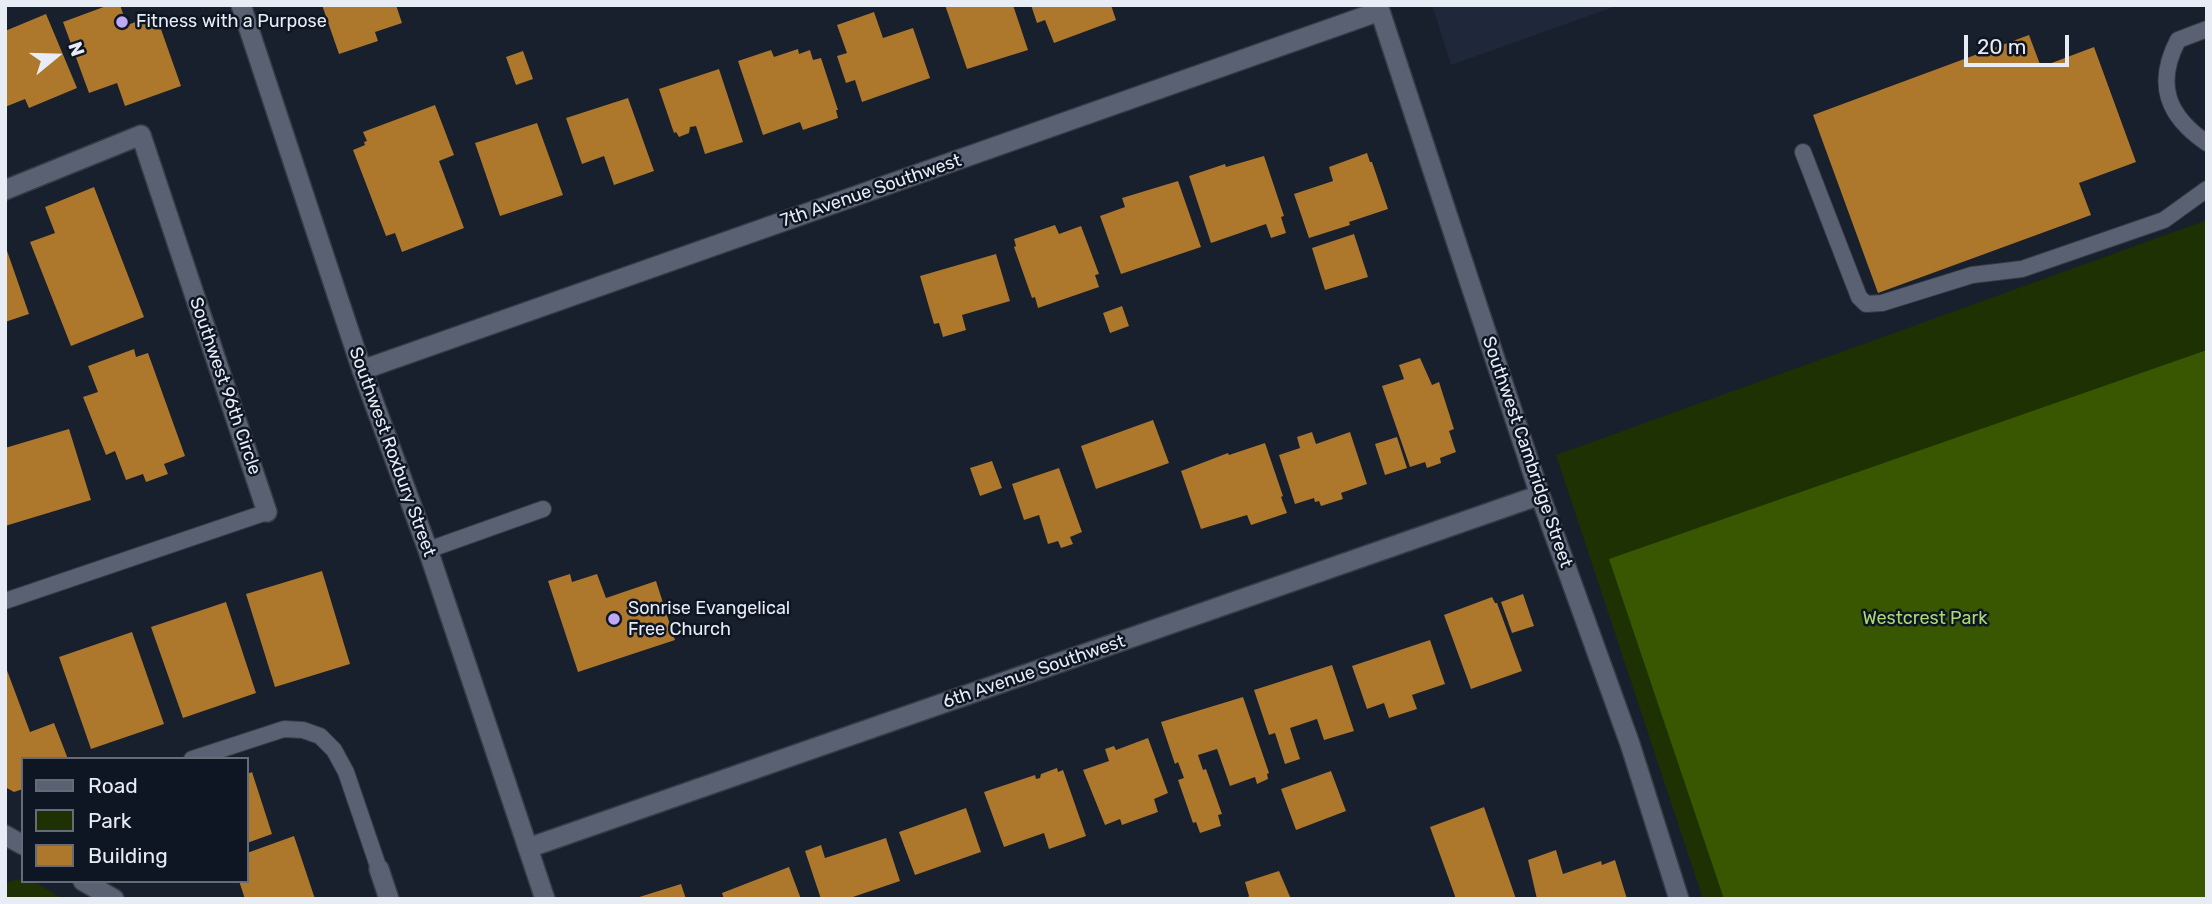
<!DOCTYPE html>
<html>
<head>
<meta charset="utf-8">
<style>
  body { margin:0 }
  #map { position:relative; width:2212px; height:904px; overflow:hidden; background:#181f2d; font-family:Rubik,sans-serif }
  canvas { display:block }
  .frame { position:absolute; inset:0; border:7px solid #e7ecf5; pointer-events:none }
  .legend { position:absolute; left:21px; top:757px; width:228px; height:126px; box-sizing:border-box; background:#0f1623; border:2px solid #656c77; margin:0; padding:9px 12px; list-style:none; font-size:21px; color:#e7ecf5 }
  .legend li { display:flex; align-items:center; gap:14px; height:35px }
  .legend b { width:35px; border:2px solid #656c77 }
  .north { position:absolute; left:21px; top:21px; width:70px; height:70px; -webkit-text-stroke:5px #0f1623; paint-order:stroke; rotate:71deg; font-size:19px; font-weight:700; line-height:28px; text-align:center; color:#e7ecf5 }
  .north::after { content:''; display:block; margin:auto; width:24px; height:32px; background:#e7ecf5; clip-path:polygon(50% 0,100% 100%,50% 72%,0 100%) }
  .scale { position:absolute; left:1964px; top:35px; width:105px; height:32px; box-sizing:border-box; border:4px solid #e7ecf5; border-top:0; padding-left:9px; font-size:21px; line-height:24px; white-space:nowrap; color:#e7ecf5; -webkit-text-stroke:5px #0f1623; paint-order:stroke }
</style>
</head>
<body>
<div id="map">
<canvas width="2212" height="904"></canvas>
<div class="frame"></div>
<ul class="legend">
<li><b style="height:9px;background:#596172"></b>Road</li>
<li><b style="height:19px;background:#1e3102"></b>Park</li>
<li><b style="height:19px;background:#ad772c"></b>Building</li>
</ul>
<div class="north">N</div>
<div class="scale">20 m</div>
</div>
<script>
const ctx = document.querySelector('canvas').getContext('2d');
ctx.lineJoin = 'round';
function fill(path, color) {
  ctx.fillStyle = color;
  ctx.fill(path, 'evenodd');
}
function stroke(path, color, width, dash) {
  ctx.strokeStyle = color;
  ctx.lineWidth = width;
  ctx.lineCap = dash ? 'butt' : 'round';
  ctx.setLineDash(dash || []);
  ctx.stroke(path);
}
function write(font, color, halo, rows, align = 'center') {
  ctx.font = font + ' Rubik,sans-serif';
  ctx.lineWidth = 5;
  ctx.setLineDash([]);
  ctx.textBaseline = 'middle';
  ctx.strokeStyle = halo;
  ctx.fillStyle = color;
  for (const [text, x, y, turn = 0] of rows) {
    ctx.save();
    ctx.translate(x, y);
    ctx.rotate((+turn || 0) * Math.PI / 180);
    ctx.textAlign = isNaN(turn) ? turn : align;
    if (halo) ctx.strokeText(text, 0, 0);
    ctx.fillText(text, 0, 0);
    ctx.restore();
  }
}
fill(new Path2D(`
  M1432,5H1619L1451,65Z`), '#1f283b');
fill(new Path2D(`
  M2207,220V899H1703L1556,455Z
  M23,878V881H33L63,899H5V883Z`), '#1e3102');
fill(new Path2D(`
  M2207,350V899H1724L1609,559Z`), '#385700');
fill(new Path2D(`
  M109,5H120L127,25L156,15L181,86L125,106L117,83L89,93L63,22Z
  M322,5H396L402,23L375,32L378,41L339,54Z
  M945,5H1013L1028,50L967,69Z
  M1031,5H1111L1116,20L1054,43L1045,20L1037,23Z
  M874,12L883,38L913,28L930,78L862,102L855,80L846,83L837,56L847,53L837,25Z
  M46,14L77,88L29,108L25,99L5,107V31Z
  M2029,35L2041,67L2094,47L2136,162L2079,183L2091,215L1878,293L1813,115Z
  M798,49L799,54L810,50L813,60L821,58L838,110H836L838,118L803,130L800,122L763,135L738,61L771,50L774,57Z
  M523,51L533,79L516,85L506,57Z
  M719,69L743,142L705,154L696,126L690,127L689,133L679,137L676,132L674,133L659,89Z
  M628,98L654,171L614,185L604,156L582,164L566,118Z
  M435,105L454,155L439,161L464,228L402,252L395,233L386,236L353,150L365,145L364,142L367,141L363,132Z
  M537,123L563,195L500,216L475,143Z
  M1367,153L1370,162H1372L1388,209L1349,222L1350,225L1309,238L1294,194L1333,181L1329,167Z
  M1264,156L1284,216L1281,217L1286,233L1271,238L1266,224L1211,243L1189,176L1225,164L1226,167Z
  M1178,181L1201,247L1121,274L1100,216L1125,207L1122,198Z
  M94,187L144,317L71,346L30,242L55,233L45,207Z
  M1055,225L1059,234L1081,226L1099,274L1095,275L1099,287L1038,308L1035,297L1032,298L1014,247L1016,246L1014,239Z
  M1354,234L1368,277L1325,290L1312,248Z
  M5,245L29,314L5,322Z
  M996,254L1010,301L962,315L966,330L943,337L939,323L934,324L920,276Z
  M1122,306L1129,326L1110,333L1103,313Z
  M134,349L136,357L148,353L185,456L164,464L168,474L146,482L143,474L126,480L115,451L106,455L83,397L98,392L88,366Z
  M1420,358L1432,385L1439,382L1454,429L1449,431L1456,452L1440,458L1441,463L1427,468L1425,462L1410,467L1382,386L1404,379L1399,365Z
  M1153,420L1169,463L1096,489L1081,446Z
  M69,429L91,500L5,526V448Z
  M1312,432L1316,444L1350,432L1367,484L1341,493L1343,499L1321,506L1319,501L1315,502L1314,498L1295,504L1279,455L1300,448L1297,437Z
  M1397,437L1407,468L1385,475L1375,444Z
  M1265,443L1283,496L1281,497L1287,513L1251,525L1247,515L1201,529L1181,471L1228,453L1229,455Z
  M992,461L1002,488L980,496L970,468Z
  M1059,468L1082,532L1070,537L1073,544L1061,548L1058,541L1048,544L1039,515L1024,520L1012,484Z
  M322,571L350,664L275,687L246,594Z
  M570,574L572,582L597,574L606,598L656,581L675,640L578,672L548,581Z
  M1523,594L1534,626L1512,633L1501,602Z
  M1492,597L1495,603H1497L1522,671L1471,689L1444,615Z
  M226,602L256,693L183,718L151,627Z
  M132,632L164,724L91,749L59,657Z
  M1430,640L1445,684L1412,695L1417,709L1389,718L1384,703L1367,709L1352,666Z
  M5,665L30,732L54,723L68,759H23V789L14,792L5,787Z
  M1332,665L1354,731L1324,740L1317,719L1290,728L1300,759L1285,764L1275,733L1269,735L1254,690Z
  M1243,697L1269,773L1267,774L1268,779L1257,784L1255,777L1230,786L1217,749L1198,755L1203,770L1206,769L1222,814L1218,815L1221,826L1200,833L1196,822L1193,823L1178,780L1184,778L1178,762L1175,764L1161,722Z
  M1148,738L1168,793L1154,799L1158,812L1122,825L1120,819L1105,825L1083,770L1109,761L1105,749L1114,746L1116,750Z
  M1057,768L1058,772L1063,770L1086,836L1049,849L1044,833L1004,847L984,792L1035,775L1036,779L1040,778L1041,774Z
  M1331,771L1346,811L1296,830L1281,789Z
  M252,772L272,834L247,843V774Z
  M1484,807L1516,899H1456L1430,827Z
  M966,808L981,852L915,875L899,832Z
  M294,836L315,899H245L239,881H247V853Z
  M886,838L900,881L847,899H821L805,851L821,845L825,858Z
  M1556,850L1563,874L1601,861L1602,865L1615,860L1627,899H1537L1528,860Z
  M789,867L801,899H724L722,893Z
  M1279,871L1291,899H1247L1249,896L1245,882Z
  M681,884L686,899H637L636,898Z`), '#ad772c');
const service = new Path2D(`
  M2207,29L2178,40C2155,84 2167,116 2207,143
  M1803,152L1859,297L1866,304L1882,303L1972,275L2022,269L2164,220L2207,189
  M428,550L543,509
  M5,601L267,512
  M192,759L284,729L303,730L320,736L334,750L346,772L379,869`);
const minor = new Path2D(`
  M1378,5L1540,495L1630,744L1679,899
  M5,190L141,135L267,512
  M362,370L1380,11
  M5,835L23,845
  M528,848L1540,495
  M379,869L389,899
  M83,881L114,899`);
const secondary = new Path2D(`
  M241,5L362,370L428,550L545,899`);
stroke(service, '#363b46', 18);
stroke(minor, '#363b46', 22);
stroke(secondary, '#363b46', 22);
stroke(service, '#596172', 16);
stroke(minor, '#596172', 19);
stroke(secondary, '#596172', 19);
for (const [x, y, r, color] of [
  [122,22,7,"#bda9f5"],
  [614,619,7,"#bda9f5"]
]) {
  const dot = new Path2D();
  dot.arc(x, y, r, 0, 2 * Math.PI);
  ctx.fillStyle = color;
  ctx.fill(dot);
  stroke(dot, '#0f1623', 2.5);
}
write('18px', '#e7ecf5', '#0f1623', [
  ["Fitness with a Purpose",136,22],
  ["Sonrise Evangelical",628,609],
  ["Free Church",628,630]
], 'left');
write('18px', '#e7ecf5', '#0f1623', [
  ["7th Avenue Southwest",871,191,-19],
  ["Southwest 96th Circle",225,386,71],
  ["Southwest Roxbury Street",392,452,70],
  ["Southwest Cambridge Street",1527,452,71],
  ["6th Avenue Southwest",1034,672,-19]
]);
write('18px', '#abda73', '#0f1623', [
  ["Westcrest Park",1925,619]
]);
</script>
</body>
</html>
